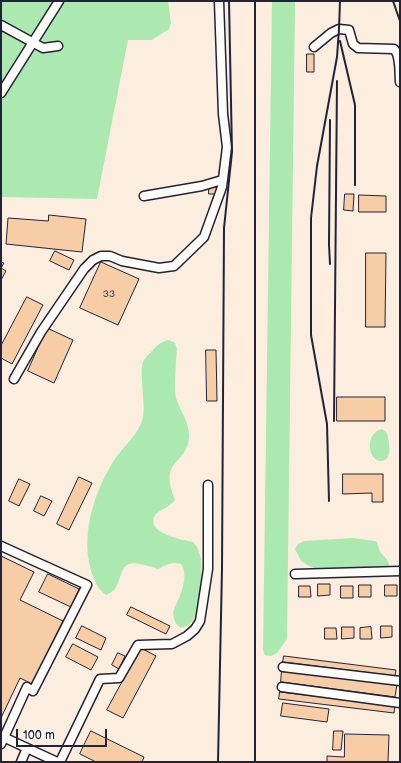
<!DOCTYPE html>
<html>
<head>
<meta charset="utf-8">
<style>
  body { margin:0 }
  #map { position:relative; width:401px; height:763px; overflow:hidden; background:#fbeedf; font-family:"Balsamiq Sans",sans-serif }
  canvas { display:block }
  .frame { position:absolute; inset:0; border:2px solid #22223b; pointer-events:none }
  .scale { position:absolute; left:16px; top:729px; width:91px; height:18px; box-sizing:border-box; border:2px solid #22223b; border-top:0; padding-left:5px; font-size:12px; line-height:14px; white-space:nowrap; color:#22223b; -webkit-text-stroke:3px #fdfcf7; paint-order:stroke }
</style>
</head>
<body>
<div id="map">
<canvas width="401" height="763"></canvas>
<div class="frame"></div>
<div class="scale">100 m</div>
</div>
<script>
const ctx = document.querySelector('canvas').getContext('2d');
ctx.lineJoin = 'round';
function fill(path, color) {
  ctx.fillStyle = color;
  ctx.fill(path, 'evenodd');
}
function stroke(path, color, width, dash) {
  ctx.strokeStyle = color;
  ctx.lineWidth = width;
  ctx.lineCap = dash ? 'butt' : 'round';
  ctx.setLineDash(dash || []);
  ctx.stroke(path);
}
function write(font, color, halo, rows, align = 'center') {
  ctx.font = font + ' "Balsamiq Sans",sans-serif';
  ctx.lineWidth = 3;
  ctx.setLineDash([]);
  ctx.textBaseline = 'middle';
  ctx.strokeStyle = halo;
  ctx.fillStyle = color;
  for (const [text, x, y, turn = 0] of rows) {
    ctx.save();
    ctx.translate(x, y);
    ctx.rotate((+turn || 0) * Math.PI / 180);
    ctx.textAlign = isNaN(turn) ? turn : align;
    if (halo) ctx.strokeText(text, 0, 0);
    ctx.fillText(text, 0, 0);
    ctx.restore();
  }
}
fill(new Path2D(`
  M1,1H168L171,23L169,29L152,40H128L97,199L1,197Z
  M272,1H295V5L287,639L277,653L271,656L265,655L263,650Z
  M169,340L175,343L177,349C176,360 174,389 176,398C180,411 189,421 189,436C189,455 173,460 170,473C168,481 172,492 175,500C169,508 160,509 155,515C144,533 183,540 193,542L197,547L201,558C201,579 207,622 181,628C175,624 174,620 173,612C179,598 190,578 181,564C172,561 166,565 158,569C152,567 146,565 140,564C120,560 123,575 116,587C114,591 110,593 106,595C99,590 96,584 93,576C79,540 93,494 113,462C122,447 139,435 143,417C146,402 138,370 144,360C146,357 149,354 152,351C157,345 161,342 169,340Z
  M382,429L387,433C389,442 394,462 379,461C376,460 373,457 372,455C367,445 371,431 382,429Z
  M353,538L374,541L377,542C378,546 379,550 381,553C385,558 390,560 389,568L321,570L309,566L301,561L295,549L298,544L304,541Z`), '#ace9b0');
const building = new Path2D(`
  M307,54H314V72H307Z
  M209,187H218V194H209Z
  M345,194H354L353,211L344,210Z
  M359,195L386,196V212H359Z
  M49,215L86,219L82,252L6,244L8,218L48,221Z
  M55,251L74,260L69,270L50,261Z
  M366,253H386L385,327H366Z
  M1,262L4,263L1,268L6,271L1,280Z
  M101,262L139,279L118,325L80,308Z
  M27,297L43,305L12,364L1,358V346Z
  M47,328L73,340L54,383L28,371Z
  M206,350H216L217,401H207Z
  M337,397H385V421H337Z
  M343,474H383V502H372V493L343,494Z
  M79,477L92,483L69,530L57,524Z
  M19,479L30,484L19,506L9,501Z
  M41,496L52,501L44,516L34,511Z
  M1,556L34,572L20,600L63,621L32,684L20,678L1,718Z
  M48,574L79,589L71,607L39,592Z
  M318,584H330V595L318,596Z
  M359,585H371V597H359Z
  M385,585H397V596H385Z
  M299,586H310L311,597H299Z
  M341,586H353V598H341Z
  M131,607L170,626L166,634L127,615Z
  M82,626L106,638L101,650L76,638Z
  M381,626H392V637L381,638Z
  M342,627H354V638L342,639Z
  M371,627L372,639H360V628Z
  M325,628H336L337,639H325Z
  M73,644L98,657L91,670L66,657Z
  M141,648L156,656L123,718L107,710Z
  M118,653L125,656L119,669L112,665Z
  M284,656L396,670L395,676L283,662Z
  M282,670L397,684L395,697L281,682Z
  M280,692L395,706L394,713L279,699Z
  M283,703L329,709L327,722L281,716Z
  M91,731L144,757L142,762H96L80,754Z
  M334,731H343L341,750H333Z
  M345,734L389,735L388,762H327V756L344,757Z`);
fill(building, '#f7cda6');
stroke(building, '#22223b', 1);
const minor = new Path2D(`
  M1,25L43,48L58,46
  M314,47L331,33L339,29L349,30L353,44L358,48L394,49C401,56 399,72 400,82
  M1,93L59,1
  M144,196L202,186L222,180
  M14,379L41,332L84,269L93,260L101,256H110L122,261L159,268L174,266L204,237L222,187L227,147L223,114L219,1
  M1,546L87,585L33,691L27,687L1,744
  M295,574L400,571
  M283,667L400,681
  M282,687L400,703
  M1,736L57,762
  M21,762L27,748
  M60,762L100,679L119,678L138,645L172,644L187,636L195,629L200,621L208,569V485`);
stroke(minor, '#22223b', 11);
stroke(minor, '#fdfcf7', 8);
stroke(new Path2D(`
  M393,1L400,21
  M340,41L355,105V185
  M330,120L329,245L330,264
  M334,421L337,81
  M329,501L327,424L311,335V218L317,166L337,57L339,29L340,1
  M218,762L222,568L224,228L232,152L229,1
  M255,762V1`), '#22223b', 2);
write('10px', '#574d56', null, [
  ["33",109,294]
]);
</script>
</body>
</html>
